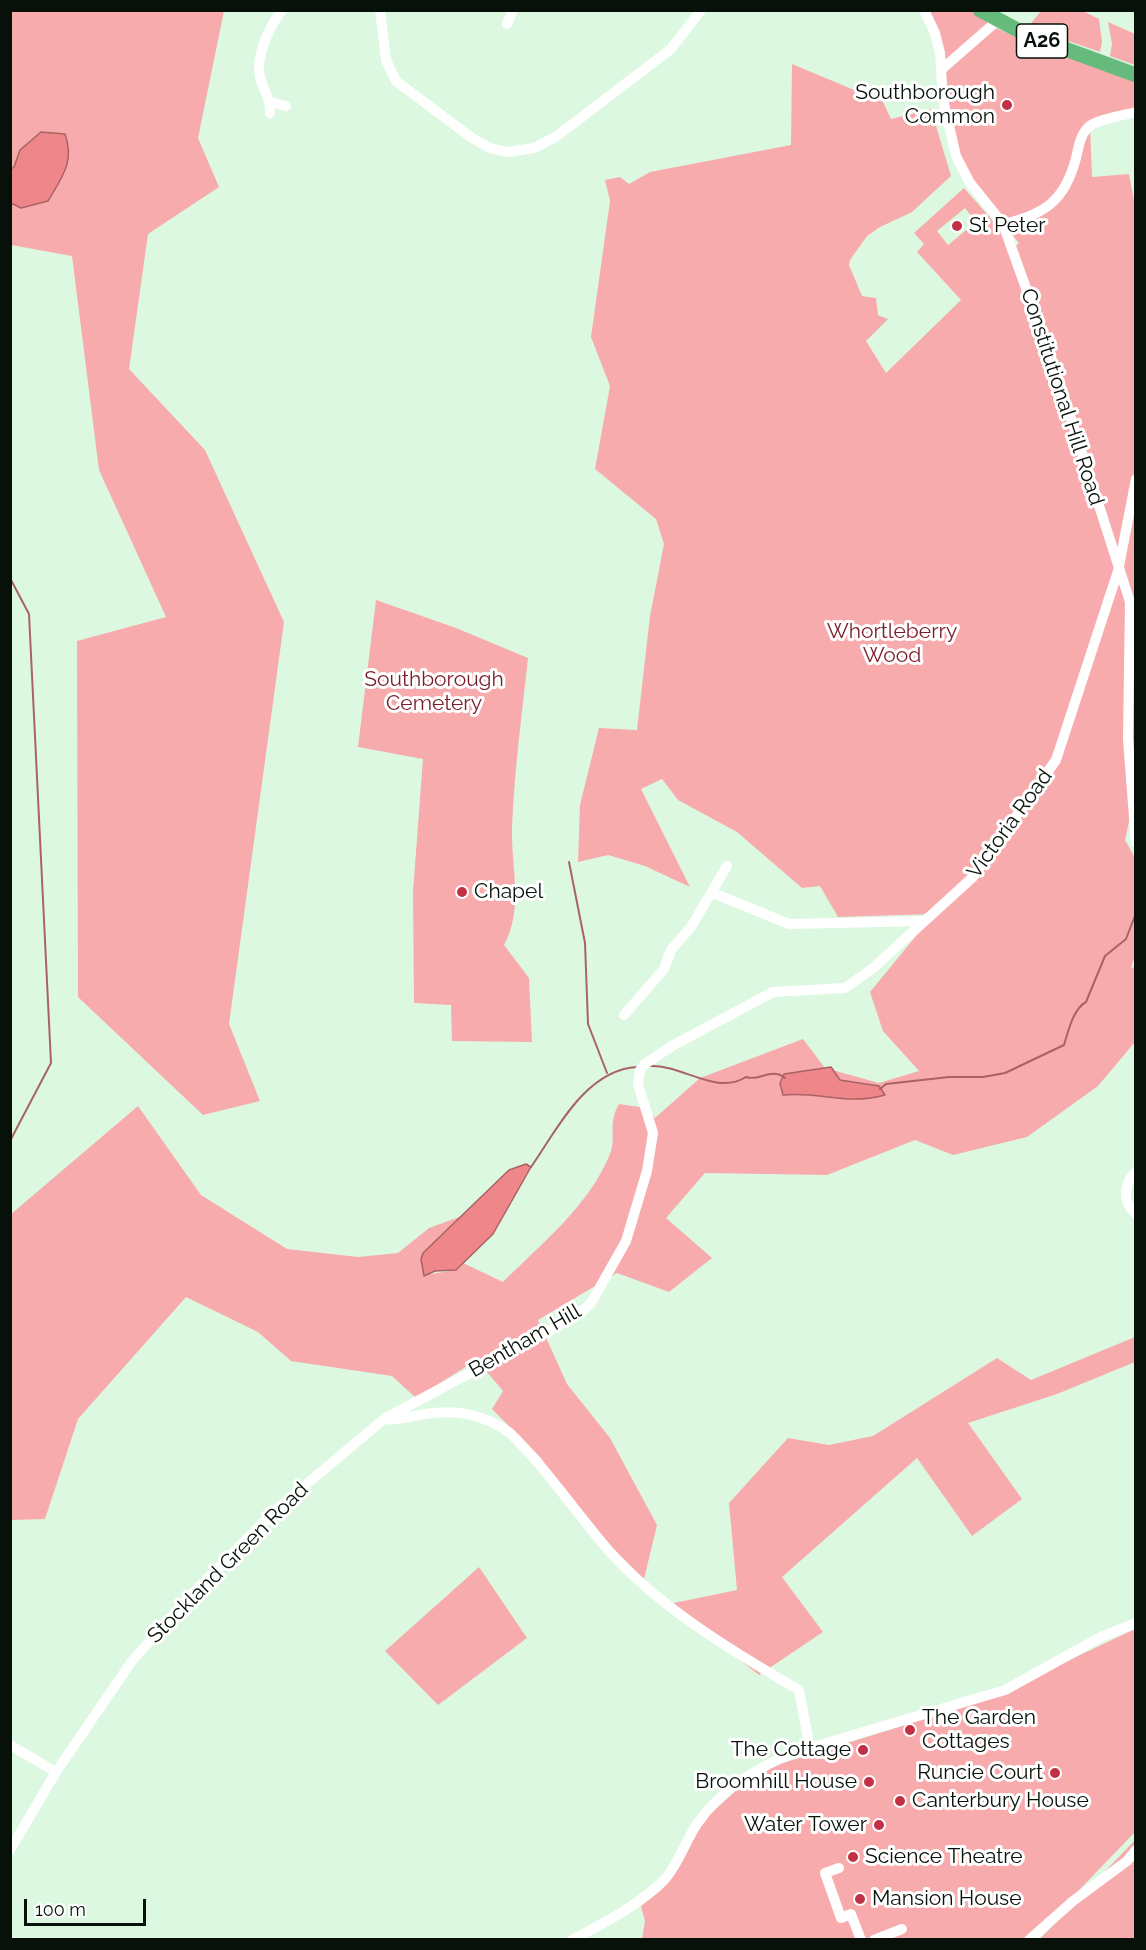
<!DOCTYPE html>
<html>
<head>
<meta charset="utf-8">
<style>
  body { margin:0 }
  #map { position:relative; width:1146px; height:1950px; overflow:hidden; background:#dcf8e1; font-family:Raleway,sans-serif }
  canvas { display:block }
  .frame { position:absolute; inset:0; border:12px solid #071109; pointer-events:none }
  .scale { position:absolute; left:24px; top:1899px; width:122px; height:27px; box-sizing:border-box; border:3px solid #071109; border-top:0; padding-left:8px; font-size:18px; line-height:21px; white-space:nowrap; color:#071109; -webkit-text-stroke:4px #fff; paint-order:stroke }
</style>
</head>
<body>
<div id="map">
<canvas width="1146" height="1950"></canvas>
<div class="frame"></div>
<div class="scale">100 m</div>
</div>
<script>
const ctx = document.querySelector('canvas').getContext('2d');
ctx.lineJoin = 'round';
function fill(path, color) {
  ctx.fillStyle = color;
  ctx.fill(path, 'evenodd');
}
function stroke(path, color, width, dash) {
  ctx.strokeStyle = color;
  ctx.lineWidth = width;
  ctx.lineCap = dash ? 'butt' : 'round';
  ctx.setLineDash(dash || []);
  ctx.stroke(path);
}
function write(font, color, halo, rows, align = 'center') {
  ctx.font = font + ' Raleway,sans-serif';
  ctx.lineWidth = 6;
  ctx.setLineDash([]);
  ctx.textBaseline = 'middle';
  ctx.strokeStyle = halo;
  ctx.fillStyle = color;
  for (const [text, x, y, turn = 0] of rows) {
    ctx.save();
    ctx.translate(x, y);
    ctx.rotate((+turn || 0) * Math.PI / 180);
    ctx.textAlign = isNaN(turn) ? turn : align;
    if (halo) ctx.strokeText(text, 0, 0);
    ctx.fillText(text, 0, 0);
    ctx.restore();
  }
}
fill(new Path2D(`
  M10,11H224L198,138L219,187L148,234L129,369L205,450L284,622L229,1024L260,1101L203,1115L78,997L77,641L166,617L99,470L72,256L11,245Z
  M927,11H971L996,28L1025,41L1135,81V110L1089,125L1067,174L1053,199L1012,220L1002,218L960,162Z
  M1041,11H1083L1099,19L1102,42L1100,52L1028,27Z
  M1108,22L1135,34V65L1110,56L1112,44Z
  M792,64L883,102L891,119L931,109L951,176L912,212L880,227L867,236L850,260L849,265L862,296L876,298L878,315L888,319L866,341L886,373L961,300L917,252L924,244L914,233L964,188L1002,231L1008,254L1019,243L1003,224L1054,201L1090,126L1092,177L1129,174L1135,206L1136,790L1125,840L1135,858L1136,953L1131,968L1135,967V1042L1098,1086L1027,1137L953,1155L915,1140L827,1175L705,1173L666,1218L712,1258L669,1292L617,1273L538,1320L567,1384L610,1438L657,1525L644,1579L573,1509L541,1458L492,1409L503,1391L487,1372L472,1363L416,1398L392,1376L291,1361L258,1332L186,1297L78,1419L45,1519L11,1520L10,1215L138,1106L201,1195L287,1249L358,1257L398,1253L429,1228L462,1216L421,1259L424,1275L456,1270L463,1263L503,1282C542,1243 589,1206 610,1154C617,1137 607,1125 619,1104L646,1108L655,1118L700,1078L803,1039L825,1068L879,1083L919,1071L883,1031L870,992L934,914L838,917L820,886L802,888L737,832L678,800L662,779L641,789L690,887L645,866L608,855L578,862L580,805L599,728L637,730L650,616L664,544L656,519L595,469L610,386L591,337L610,201L605,180L620,177L629,184L650,172L791,145ZM965,208L976,222L948,245L937,231Z
  M376,600L456,628L528,658C522,715 514,771 512,828C511,867 524,909 504,945L529,978L532,1042L452,1041L451,1005L414,1003L413,892L423,759L358,747Z
  M1135,1337V1362L1057,1394L968,1423L1022,1499L972,1536L917,1458L782,1577L823,1632L759,1675L669,1604L737,1590L729,1503L788,1438L829,1445L873,1436L997,1358L1031,1380Z
  M479,1567L527,1638L438,1705L385,1651Z
  M1135,1629V1832L1032,1939H642L645,1921L640,1903L707,1817L740,1787L770,1767L983,1701Z
  M1135,1840V1939L1039,1940Z`), '#f8abac');
const water = new Path2D(`
  M41,132L65,134C75,162 62,177 48,201L21,208L11,203V169L14,167L20,150Z
  M831,1067L840,1080L879,1086L885,1095C847,1106 819,1091 783,1095L780,1083L784,1074Z
  M526,1164L531,1167L493,1234L456,1270L435,1271L424,1276L421,1259L423,1253L509,1170Z`);
fill(water, '#ee868a');
stroke(water, '#a96363', 1.5);
stroke(new Path2D(`
  M10,578L29,614L51,1063L10,1141
  M569,862L585,943L588,1024L607,1073
  M649,1066C682,1064 716,1096 746,1077C759,1082 771,1067 785,1078
  M880,1089L886,1084L949,1077H983L1005,1073L1064,1045C1068,1032 1073,1009 1086,1002L1105,956L1126,939L1136,913
  M531,1167C558,1128 586,1070 637,1067`), '#a96363', 2);
stroke(new Path2D(`
  M380,10L386,60L396,81L472,138L490,148L507,152L534,148L557,136L671,49L701,10
  M924,10L935,33L940,53L943,99L956,156L970,183L1003,224L1056,372L1130,602L1128,739L1136,843
  M507,24L513,10
  M942,69L997,21
  M271,102L286,106
  M270,113C271,98 263,90 260,77C255,56 270,26 282,10
  M1003,224C1044,215 1065,201 1076,158C1079,146 1080,133 1091,125C1103,118 1122,116 1136,112
  M713,893L789,924L924,921
  M624,1015L664,969L671,950L691,927L727,866
  M1136,1172C1123,1184 1122,1202 1136,1214
  M384,1419C399,1421 411,1416 425,1414C456,1409 485,1415 510,1433C547,1469 576,1513 610,1552C659,1607 735,1653 799,1690L810,1749
  M10,1745L56,1772
  M10,1850L56,1772L132,1661L189,1597L277,1509L384,1419L578,1315L591,1303L626,1241L647,1171L653,1133L638,1084L640,1070L645,1064L672,1046L773,992L845,988L872,969L973,877L1056,760L1118,571L1136,479
  M839,1868L825,1873L841,1918L851,1914L861,1940
  M572,1940C600,1925 643,1903 665,1879C679,1863 685,1842 697,1824C720,1790 759,1766 796,1752L1005,1690L1101,1637L1136,1623
  M874,1940L902,1929
  M1029,1940L1073,1901L1127,1861L1136,1850`), '#fff', 10);
stroke(new Path2D(`
  M980,10L1027,35L1136,75`), '#65ba7c', 15);
for (const [x, y, r, color] of [
  [1007,105,6,"#c13044"],
  [957,226,6,"#c13044"],
  [462,892,6,"#c13044"],
  [910,1730,6,"#c13044"],
  [863,1750,6,"#c13044"],
  [1055,1773,6,"#c13044"],
  [869,1782,6,"#c13044"],
  [900,1801,6,"#c13044"],
  [879,1825,6,"#c13044"],
  [853,1857,6,"#c13044"],
  [860,1899,6,"#c13044"]
]) {
  const dot = new Path2D();
  dot.arc(x, y, r, 0, 2 * Math.PI);
  ctx.fillStyle = color;
  ctx.fill(dot);
  stroke(dot, '#fff', 2);
}
for (const [x, y, w] of [
  [1042,41,51]
]) {
  const box = new Path2D();
  box.roundRect(x - w / 2, y - 17, w, 34, 4.5);
  ctx.fillStyle = '#fff';
  ctx.fill(box);
  stroke(box, '#071109', 1.5);
}
write('bold 20px', '#071109', null, [
  ["A26",1042,41]
]);
write('21px', '#071109', '#fff', [
  ["Southborough",995,93,"right"],
  ["Common",995,117,"right"],
  ["St Peter",969,226],
  ["Chapel",474,892],
  ["The Garden",922,1718],
  ["Cottages",922,1742],
  ["The Cottage",851,1750,"right"],
  ["Runcie Court",1043,1773,"right"],
  ["Broomhill House",857,1782,"right"],
  ["Canterbury House",912,1801],
  ["Water Tower",867,1825,"right"],
  ["Science Theatre",865,1857],
  ["Mansion House",872,1899]
], 'left');
write('21px', '#071109', '#fff', [
  ["Constitutional Hill Road",1062,397,72],
  ["Victoria Road",1010,824,-54],
  ["Bentham Hill",525,1341,-30],
  ["Stockland Green Road",228,1563,-45]
]);
write('21px', '#791d29', '#fff', [
  ["Whortleberry",892,632],
  ["Wood",892,656],
  ["Southborough",434,680],
  ["Cemetery",434,704]
]);
</script>
</body>
</html>
